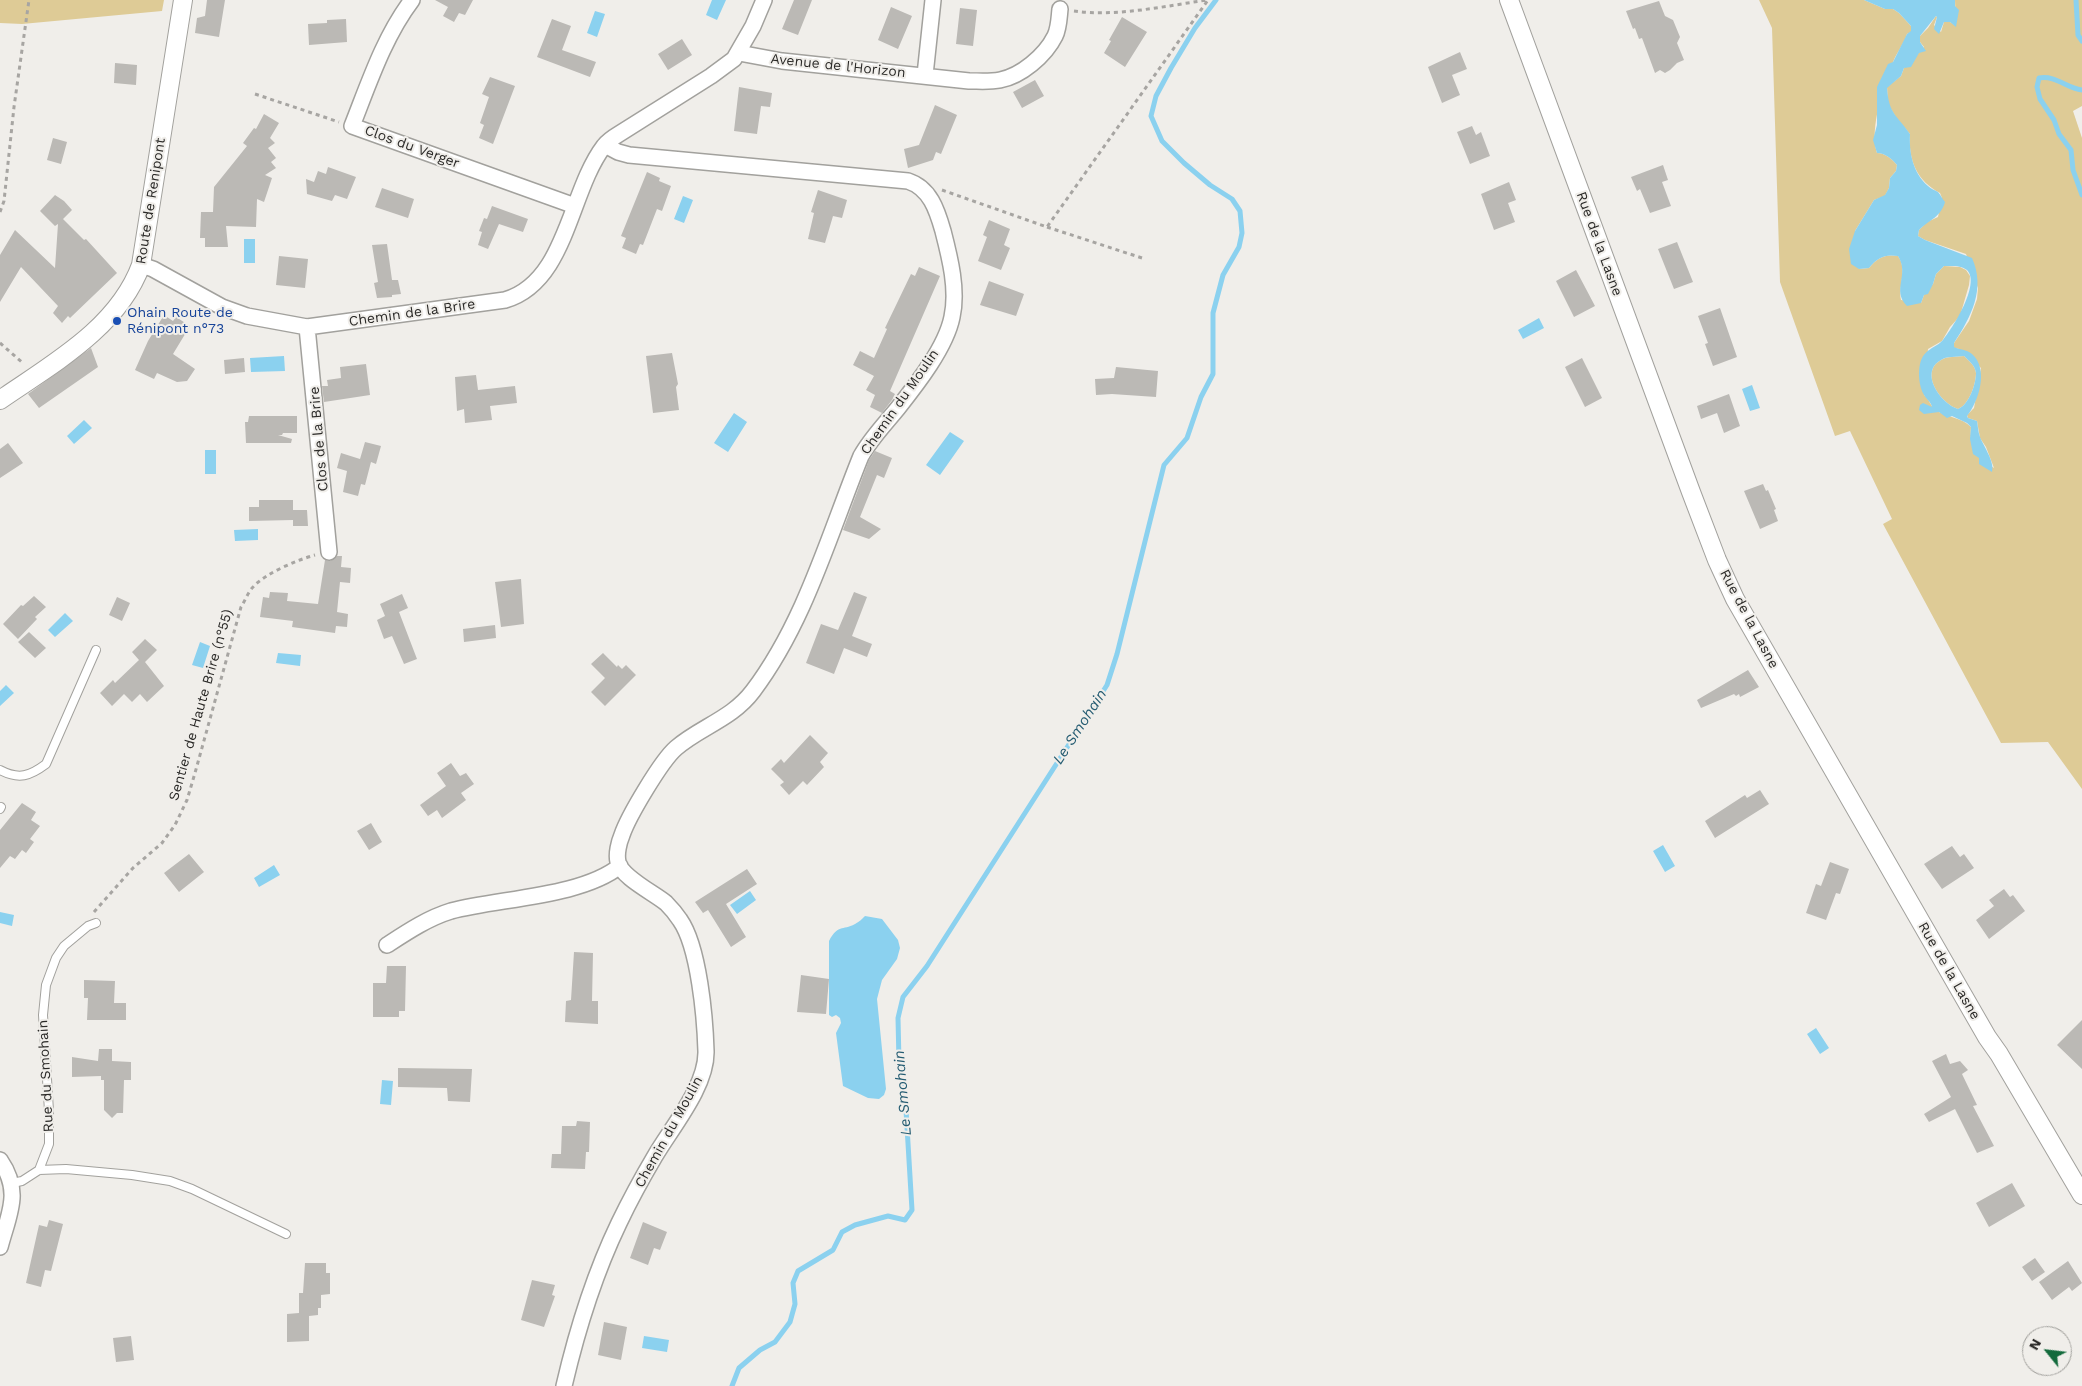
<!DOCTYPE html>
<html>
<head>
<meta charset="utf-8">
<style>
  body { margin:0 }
  #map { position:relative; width:2082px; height:1386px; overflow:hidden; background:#f0eeea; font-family:"Work Sans",sans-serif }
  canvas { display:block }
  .north { position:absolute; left:2022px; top:1326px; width:50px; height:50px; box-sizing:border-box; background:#f0eeea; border:1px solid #a1a09c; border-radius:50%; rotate:299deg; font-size:14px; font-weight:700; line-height:20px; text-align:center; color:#2b2a28 }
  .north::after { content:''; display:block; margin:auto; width:18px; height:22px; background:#136a3c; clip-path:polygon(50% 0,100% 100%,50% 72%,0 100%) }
</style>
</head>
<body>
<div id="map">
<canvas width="2082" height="1386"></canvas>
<div class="north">N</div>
</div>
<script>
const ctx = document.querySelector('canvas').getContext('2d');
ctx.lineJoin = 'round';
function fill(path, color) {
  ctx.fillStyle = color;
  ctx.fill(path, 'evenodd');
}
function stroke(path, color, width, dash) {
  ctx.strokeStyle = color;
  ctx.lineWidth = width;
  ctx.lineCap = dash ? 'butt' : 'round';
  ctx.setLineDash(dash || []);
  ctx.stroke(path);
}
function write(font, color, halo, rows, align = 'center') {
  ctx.font = font + ' "Work Sans",sans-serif';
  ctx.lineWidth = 4;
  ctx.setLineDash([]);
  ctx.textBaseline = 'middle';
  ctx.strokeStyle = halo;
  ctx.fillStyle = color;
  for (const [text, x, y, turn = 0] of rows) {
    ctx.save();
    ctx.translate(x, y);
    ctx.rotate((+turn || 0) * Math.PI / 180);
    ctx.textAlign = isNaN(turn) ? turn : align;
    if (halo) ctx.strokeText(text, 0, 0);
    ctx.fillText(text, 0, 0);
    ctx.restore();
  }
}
fill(new Path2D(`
  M0,0H164L162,11L22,24L0,23Z
  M1759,0H1864L1885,9H1893L1899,13L1911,26V32L1907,34C1904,44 1897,52 1893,62C1884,87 1869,127 1877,153C1885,153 1892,159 1897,165L1896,171L1890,178L1889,188L1885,196L1874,200L1855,231L1859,269L1869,268C1878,257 1885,254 1898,256C1908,270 1898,285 1901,300L1921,303L1924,295L1933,284L1936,274L1944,266L1960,267L1966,270L1970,276L1969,285L1960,316L1950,327L1942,341L1928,349L1924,395C1930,400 1931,408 1937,411C1949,418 1961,417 1971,427C1969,448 1977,457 1994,468L1986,447L1980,438L1977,421L1968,418L1967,415L1974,408L1981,368L1959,349L1954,348V343L1969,321L1977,299L1978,288L1966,254L1925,240L1918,236L1919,230L1927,222L1938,217L1942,198L1940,193C1917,181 1908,160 1910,134L1897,119L1888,104L1887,87L1901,76L1904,68L1924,47L1920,42V36L1928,28L1936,16L1937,17L1934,25L1941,32L1944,22H1950L1956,26L1955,0H2082V106L2073,111L2082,138V789L2048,742L2001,743L1883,524L1892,519L1850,431L1835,436L1780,282L1772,28Z
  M1964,356C1969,361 1975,365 1976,373C1976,384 1969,405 1958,409C1940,403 1919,372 1941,360C1947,356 1957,357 1964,356Z`), '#decb96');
fill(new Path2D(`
  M712,0H726L717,20L706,15Z
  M1864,0H1955V6L1959,10L1956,27L1950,22H1944L1939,34L1934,29L1937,17L1936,16L1920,36V42L1926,51L1919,53L1911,67L1904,68L1901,76L1887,88C1889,114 1896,114 1910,134C1909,153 1913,173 1928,186C1931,189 1935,190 1938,192C1941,195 1942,199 1945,202C1941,217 1929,220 1919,230L1918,236L1925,240L1972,258C1986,289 1971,317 1954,343V347C1960,350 1966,349 1972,354C1989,369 1979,401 1967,416L1968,418L1977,421C1978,426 1978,432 1980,437C1984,447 1995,462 1992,472L1979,464V458L1973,454L1970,439L1971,427L1967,423L1952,416L1947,418L1939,412L1924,414L1919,410L1920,405L1923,403L1932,407C1931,402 1927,400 1924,395C1919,387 1918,373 1920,364C1924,348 1935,349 1943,340C1952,329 1981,284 1967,270C1961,265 1952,266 1944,266L1936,274L1933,284L1928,294L1924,295L1921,303L1907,306C1891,290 1910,275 1898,256C1885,254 1878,257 1869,268L1859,269L1851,264L1849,249L1855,231L1874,200L1885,195L1889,188L1890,178L1896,171L1897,165C1892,159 1885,153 1877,153L1873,140L1877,125V87L1888,64L1893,62L1907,34L1911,31V26L1899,13L1893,9H1885ZM1964,356C1969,361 1975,365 1976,373C1976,384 1969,405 1958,409C1940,403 1919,372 1941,360C1946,356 1957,357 1964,356Z
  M595,11L605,14L597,37L587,33Z
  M683,196L693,200L684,223L674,219Z
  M244,239H255V263H244Z
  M1539,318L1544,328L1523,339L1518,330Z
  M284,356L285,371L251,372L250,358Z
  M1752,385L1760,408L1750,411L1742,389Z
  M734,413L747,422L728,452L714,443Z
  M84,420L92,428L74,444L67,436Z
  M950,432L964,441L940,475L926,465Z
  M205,450H216V474H205Z
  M258,529V540L235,541L234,530Z
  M65,613L73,621L55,637L48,630Z
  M200,642L210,646L203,668L192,665Z
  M278,653L301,655L300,666L276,663Z
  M6,685L14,693L0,706V691Z
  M1663,845L1675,866L1665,872L1653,851Z
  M274,865L280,875L259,887L254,878Z
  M750,891L756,900L737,914L730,905Z
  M0,912L14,915L12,926L0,923Z
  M865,916L882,919L898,940L900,948L897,959L882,980L877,999L886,1089L884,1095L879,1099L868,1098L843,1086L836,1033L841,1023L840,1018L836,1015L832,1017L829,1015V941C838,924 842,931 855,924C859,922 862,919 865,916Z
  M1816,1028L1829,1048L1820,1054L1807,1034Z
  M382,1080L393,1081L391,1105L380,1104Z
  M644,1336L669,1340L667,1352L642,1348Z`), '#8bd1ef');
stroke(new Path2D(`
  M2076,0L2078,35L2082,41
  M2082,90C2066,88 2056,75 2039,78L2037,87L2040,99L2054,120L2059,134L2071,150L2073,170L2082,195
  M732,1386L739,1368L760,1350L775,1342L790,1322L795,1304L793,1283L798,1271L833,1250L842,1232L855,1225L888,1216L905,1220L912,1210L906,1110L899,1062L898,1018L903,997L927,966L1107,685L1117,654L1164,465L1187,438L1201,397L1213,374V313L1223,275L1239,247L1242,233L1240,211L1232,199L1210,185L1184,163L1162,141L1151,116L1156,96L1171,68L1195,28L1216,0`), '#8bd1ef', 5);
fill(new Path2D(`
  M207,0H225L219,37L195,33L197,18L205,16Z
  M435,0H473L465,15L459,13L454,22L443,16L448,7Z
  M794,0H812L798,35L782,29Z
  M1659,1L1665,16L1673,20L1680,37L1677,43L1684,60L1677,63L1670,70L1665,73L1660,70L1655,73L1642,38L1639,39L1635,28L1633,29L1626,11Z
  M891,7L912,16L898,49L878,40Z
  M960,8L977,10L973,46L956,44Z
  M1122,17L1147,32L1125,67L1104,53L1111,41L1109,40Z
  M346,19L347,42L309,45L308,24L327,23V20Z
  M552,19L571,26L562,50L596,62L590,77L537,57Z
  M682,39L692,55L668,70L658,54Z
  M1460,52L1467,69L1452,75L1460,95L1442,103L1428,67Z
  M115,63L137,65L136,85L114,83Z
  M490,77L515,86L493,144L479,138L484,125L480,123L489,97L482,94Z
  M1035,80L1044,96L1022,108L1013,92Z
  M739,87L772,93L770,107L761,106L757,134L734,131Z
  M935,105L957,115L941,154L936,152L933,160L908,168L904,149L919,145Z
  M264,114L279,123L270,138L275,143L268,148L276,158L271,162L276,168L265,175L272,178L264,202L257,199L256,227L226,226L228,247H205V238H200L201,212H213L214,187L247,146L243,143L254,128L256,129Z
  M1472,126L1476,135L1481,132L1490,156L1470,164L1457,132Z
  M53,138L67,142L61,164L47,160Z
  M1663,165L1668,180L1662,182L1671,206L1650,213L1640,189L1637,191L1631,177Z
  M328,167L356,177L347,199L335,195L332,201L307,194L306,179L314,182L318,171L326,174Z
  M647,172L660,178L659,181L671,186L662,211L657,209L643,245L640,244L636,254L622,248L626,238L621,236Z
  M1509,182L1516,200L1508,203L1515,222L1494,230L1481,194Z
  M382,188L414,199L408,218L375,207Z
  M818,190L847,200L842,218L833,216L825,243L808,239L814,213L811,212Z
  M55,195L64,201L72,210L63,219L84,240L86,239L117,273L70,318L68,316L62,323L53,313L58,306L21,267L0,302V255L15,230L55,268L58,224L55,226L40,211Z
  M492,206L528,219L523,232L499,224L488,249L478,245L482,232L479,231L484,218L487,219Z
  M989,220L1010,229L1004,245L1010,248L1001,270L978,261L987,237L983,235Z
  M1677,242L1693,282L1674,289L1658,249Z
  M387,244L392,280H398L401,294L392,295V297L377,298L374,283L378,282L372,245Z
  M279,256L308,259L305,288L276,285Z
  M919,267L940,276L890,391L895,394L892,400L882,413L870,407L875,395L866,390L874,376L853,365L860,351L874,358L887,329L885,328L911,274L915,276Z
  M1576,270L1595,306L1574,317L1556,281Z
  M989,281L1024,294L1016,316L980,305Z
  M1720,308L1737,357L1713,366L1705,344L1708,343L1698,316Z
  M164,315L173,321L176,317L190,326L173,354L195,369L187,381L177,382L157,373L154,379L135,370L148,341Z
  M91,348L98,367L39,408L28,394Z
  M672,353L678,384L676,387L679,410L653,413L646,356Z
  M244,358L245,372L225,374L224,360Z
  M1582,358L1602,398L1585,407L1565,367Z
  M366,364L370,395L324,402L322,386H328L327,380L341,378L340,367Z
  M1116,367L1158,371L1156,397L1112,394L1096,395L1095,379L1114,378Z
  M476,375L478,390L515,386L517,403L490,406L492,420L465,423L464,409L457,411L455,377Z
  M1729,394L1740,426L1724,433L1717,413L1701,419L1697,406Z
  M249,416H297V433H283L282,435H278L292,439L291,443H246L245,422H248Z
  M365,442L381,446L376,464L371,462L365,485L361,484L358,496L343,492L347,471L337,468L341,453L360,459Z
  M8,443L23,463L0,478V449Z
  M875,451L892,458L884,478L877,475L860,517L881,529L869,539L843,530L869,460Z
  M1763,484L1766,491L1768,490L1776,509L1774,510L1778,521L1760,529L1744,491Z
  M259,500H293V512V510H307L308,526H293V520L249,521V507H259Z
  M337,556H342L341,567L351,568L350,583L340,582L337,612L348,614L347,627L336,626L335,633L292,627L293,621L260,617L263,597L269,598L270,592L288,593L287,601L318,604L325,560L330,561Z
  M521,579L524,624L501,627L495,582Z
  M854,592L867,597L852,636L872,644L867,657L844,648L834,674L806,663L821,624L838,630Z
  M402,594L408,608L399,612L417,659L404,664L392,636L384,639L377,620L385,616L380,604Z
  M34,596L46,607L35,617L37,619L18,639L3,624L21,605L23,606Z
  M117,597L130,603L122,621L109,615Z
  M495,625L496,638L464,642L463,629Z
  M29,632L46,648L35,658L18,642Z
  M145,639L157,650L145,662L164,686L147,702L140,694L132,702L124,694L112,706L100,693L113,680L115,683L139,660L132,652Z
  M603,653L617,667L618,665L622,669L626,665L636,675L605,706L591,692L605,678L591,664Z
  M1748,670L1759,687L1740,697L1739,694L1736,696L1734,694L1701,708L1697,700Z
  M810,735L828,753L820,762L824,767L807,785L803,781L789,795L780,785L784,782L771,769L781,759L784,763Z
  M451,763L460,776L466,773L474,784L461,793L466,800L442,818L437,810L428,816L420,805L446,786L437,773Z
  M1760,790L1769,804L1715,838L1705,821L1745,795L1747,798Z
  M22,803L36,812L31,820L40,826L30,839L34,842L26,853L22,850L15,859L10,856L0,868V830Z
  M371,823L382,842L369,850L357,831Z
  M1952,846L1960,857L1964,854L1974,868L1942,889L1924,864Z
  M189,854L204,872L179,892L164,873Z
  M1830,862L1849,869L1840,894L1836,893L1826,920L1806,913L1816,884L1821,886Z
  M747,869L757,884L726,904L746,937L731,947L708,910L703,913L695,902Z
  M2004,889L2010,897L2013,895L2025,911L1989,939L1976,920L1994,906L1989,900Z
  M574,952L593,953L592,1001H598V1024L565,1022L566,1001L571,1000Z
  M387,966H406L405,1011H399V1017H373V983H386Z
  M801,975L829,979L826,1014L797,1012Z
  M84,980L115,981L114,1003H126V1020H87L88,998H84Z
  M2082,1020V1069L2057,1045Z
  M99,1049H112V1061L131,1062V1080H124L123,1113H117L112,1118L104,1110V1080H101V1076L72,1077V1057L98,1061Z
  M1946,1054L1950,1064L1960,1061L1968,1070L1962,1074L1977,1105L1973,1106L1994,1146L1977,1153L1955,1109L1929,1122L1924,1114L1951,1097L1932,1061Z
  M398,1068L472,1069L470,1102L448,1101L447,1088L398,1087Z
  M577,1121L590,1122L589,1152H586L585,1169L551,1168L552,1154H561L562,1126H576Z
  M2012,1183L2025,1206L1989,1227L1976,1203Z
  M49,1220L63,1224L51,1271L45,1270L41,1287L26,1283L39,1225L47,1227Z
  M643,1222L667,1232L660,1250L654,1248L648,1265L630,1258Z
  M2035,1258L2045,1272L2032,1281L2022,1267Z
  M2068,1261L2082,1283L2072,1291L2069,1287L2052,1300L2039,1282Z
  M305,1263H326V1273H330V1294L321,1295V1308H318V1315L309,1316V1341L287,1342V1314L299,1313V1293H303Z
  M532,1280L555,1285L552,1295L555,1296L544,1327L521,1320Z
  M604,1322L627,1327L621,1360L598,1355Z
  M131,1336L134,1360L116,1362L113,1338Z`), '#bbb9b5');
const service = new Path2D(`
  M0,770C19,780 30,776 46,764L96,650
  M0,809L1,807
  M39,1170L49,1144V1111L43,1015L46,985L56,958L64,946L88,926L96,923
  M39,1170L66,1169L132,1175L170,1181L192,1189L286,1234
  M12,1183L22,1181L39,1170`);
const minor = new Path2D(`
  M412,0C384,37 369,83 352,126L575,206
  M739,53L782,61L969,81C979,81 990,82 1000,80C1021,76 1045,56 1055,36C1059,28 1059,18 1060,9
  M925,75L933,0
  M141,265L153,269L222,307L247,316L307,327L505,300C567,282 569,192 604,146C608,141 614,137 619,134L711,76L734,59L753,26L764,0
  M307,327L329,552
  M387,945C407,932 428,918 451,911C500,898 581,897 620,866
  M0,1160C22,1192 9,1213 0,1247
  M564,1386C577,1330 594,1275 619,1223C630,1200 642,1178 655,1156C672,1127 707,1086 706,1051C705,1018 699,947 680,920C676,914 671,908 666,903C654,893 621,877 618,862C616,854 619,842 622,835C628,817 661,761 676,748C700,727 732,719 753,691C805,622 829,535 861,456C871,438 885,424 898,408C917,384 946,347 952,317C958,290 950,258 943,231C937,210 930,188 908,181L629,155L618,152L605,145`);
const tertiary = new Path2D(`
  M1509,0L1691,492L1717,560L1735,599L1987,1037L1999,1054L2082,1195
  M0,400C52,364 118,328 141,265L183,0`);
stroke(service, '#a2a19d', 10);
stroke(minor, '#a2a19d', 18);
stroke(tertiary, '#a2a19d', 20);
stroke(new Path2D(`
  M1074,11C1116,17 1166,6 1207,0
  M255,94L339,122
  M942,190L1047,227L1208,0
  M0,212L4,201L14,107L29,0
  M1047,227L1142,258
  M0,343L24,364
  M94,912L133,868L162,843L175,825L187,800L195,773L241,607C245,601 248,592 253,587C266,573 297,560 315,555`), '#a7a5a2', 3, [4, 4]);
stroke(service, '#fff', 8);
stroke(minor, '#fff', 15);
stroke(tertiary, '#fff', 18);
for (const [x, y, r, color] of [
  [117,321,5,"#1a4fb4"]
]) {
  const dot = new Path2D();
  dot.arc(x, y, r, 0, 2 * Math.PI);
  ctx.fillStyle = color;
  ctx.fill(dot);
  stroke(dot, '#f0eeea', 2);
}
write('14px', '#2b2a28', '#f0eeea', [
  ["Avenue de l'Horizon",838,66,6],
  ["Clos du Verger",412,147,20],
  ["Route de Renipont",151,201,-81],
  ["Rue de la Lasne",1599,244,70],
  ["Chemin de la Brire",412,313,-8],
  ["Chemin du Moulin",900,402,-55],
  ["Clos de la Brire",319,439,-95],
  ["Rue de la Lasne",1749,619,62],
  ["Sentier de Haute Brire (n°55)",201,705,-74],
  ["Rue de la Lasne",1949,971,60],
  ["Rue du Smohain",46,1076,-93],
  ["Chemin du Moulin",669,1132,-61]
]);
write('14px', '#164399', '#f0eeea', [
  ["Ohain Route de",127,313],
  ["Rénipont n°73",127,329]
], 'left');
write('italic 15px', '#255c72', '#f0eeea', [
  ["Le Smohain",1080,727,-57],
  ["Le Smohain",903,1093,-95]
]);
</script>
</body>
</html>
